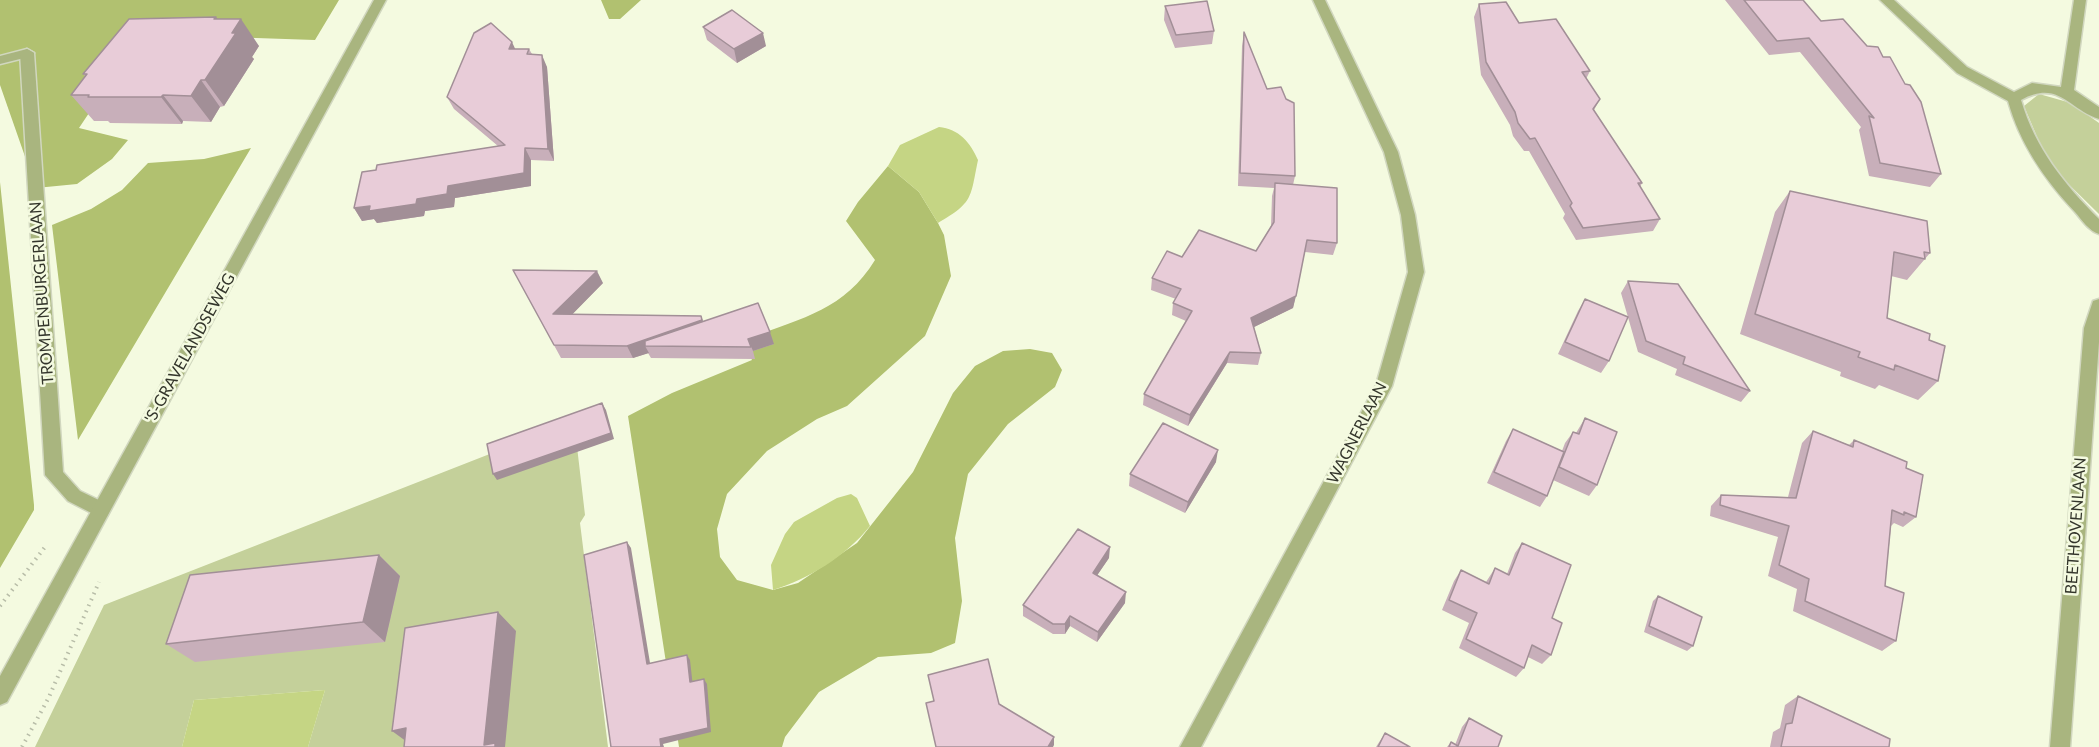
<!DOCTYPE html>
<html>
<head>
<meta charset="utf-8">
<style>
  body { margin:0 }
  canvas { display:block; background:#f4fae0 }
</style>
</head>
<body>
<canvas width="2099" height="747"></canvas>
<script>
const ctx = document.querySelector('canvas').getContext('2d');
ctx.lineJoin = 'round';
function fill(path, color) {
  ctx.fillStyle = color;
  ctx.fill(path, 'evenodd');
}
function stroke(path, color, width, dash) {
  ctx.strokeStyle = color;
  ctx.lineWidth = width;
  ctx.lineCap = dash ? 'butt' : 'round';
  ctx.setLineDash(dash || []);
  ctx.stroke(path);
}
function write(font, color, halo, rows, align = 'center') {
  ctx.font = font + ' Lato,sans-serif';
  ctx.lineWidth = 5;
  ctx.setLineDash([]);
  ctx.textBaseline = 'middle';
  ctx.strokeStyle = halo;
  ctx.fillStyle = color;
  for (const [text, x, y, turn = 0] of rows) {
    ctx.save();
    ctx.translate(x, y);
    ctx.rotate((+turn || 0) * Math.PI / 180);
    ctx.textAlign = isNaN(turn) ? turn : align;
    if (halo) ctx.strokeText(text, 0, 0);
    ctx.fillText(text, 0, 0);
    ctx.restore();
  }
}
fill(new Path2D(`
  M2039,94L2071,103L2099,123V214L2049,165L2024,106Z
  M574,421L585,515L580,523L608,747H308L325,690L194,700L182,747H35L104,605Z`), '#c4d09a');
fill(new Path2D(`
  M0,0H339L315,40L197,36L125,59L79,128L128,140L112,159L77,184L36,188L0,85Z
  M601,0H641L620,19H609Z
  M251,148L78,440L52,225L91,209L122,190L148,163L204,159Z
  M888,166L919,192L938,223L944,235L951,276L925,336L847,406L817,419L767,451L727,494L717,529L720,557L737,580L773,590L798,583L857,543L913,472L953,393L975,366L1003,351L1030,349L1052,353L1062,370L1055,387L1008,424L968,474L955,538L962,601L955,643L931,653L878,657L819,692L785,737L782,747H679L628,416L672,393L752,360L742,339L752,337C803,318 845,309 875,260L846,221L858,202Z
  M0,182L34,505V510L0,568Z`), '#b1c170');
fill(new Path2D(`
  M939,127C959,129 970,142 978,160C970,198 974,202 938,223L919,192L888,166L900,145Z
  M851,494L857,498L870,526C846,556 809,579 773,590L771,565L785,534L794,522L837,498Z
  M325,690L308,747H182L194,700Z`), '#c5d584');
const service = new Path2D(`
  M27,49L34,53L32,56L0,64V56Z`);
const minor = new Path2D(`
  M1313,0H1325L1398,152L1415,215L1424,272L1392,386L1201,747H1180L1376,385L1408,272L1401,215L1384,152Z
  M1880,0H1894L1967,67L2014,92L2032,83L2061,87L2074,0H2086L2074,90L2099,107V119C2069,110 2059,79 2021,100C2035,148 2064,184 2099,219V234C2089,231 2082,220 2075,212C2044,179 2020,144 2008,101L1957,73Z
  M27,49L34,53L63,472L80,491L107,504L110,510L107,516L101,518L68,501L45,475L20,53Z
  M2099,299V342L2070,747H2050L2084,328L2093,301Z`);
const tertiary = new Path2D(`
  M374,0H386L7,702L0,705V676Z`);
stroke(service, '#d1d7bf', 3);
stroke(minor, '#d1d7bf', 3);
stroke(tertiary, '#d1d7bf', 3);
stroke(new Path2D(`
  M0,606L45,547
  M22,747L49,697L99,582`), '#b8bda8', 4, [1.5, 5]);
fill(service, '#a9b57f');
fill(minor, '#a9b57f');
fill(tertiary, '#a9b57f');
fill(new Path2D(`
  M1725,0H1803L1941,174L1930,187L1869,176L1859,130L1861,127L1800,52L1769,55Z
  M1479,4L1519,23L1590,71L1586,79L1600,99L1594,110L1642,183L1640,187L1660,219L1653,231L1576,240L1563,218L1565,214L1529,151H1524L1513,136L1510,125L1481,75L1474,17Z
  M1165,6L1214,31L1212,44L1175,48L1164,20Z
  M218,19L259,46L252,57L254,59L224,106L220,107L211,122L183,121L182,124L110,123L108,121H94L71,95L85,76L83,74Z
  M703,27L766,46L737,63L707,40Z
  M1244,32L1295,176L1293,185L1337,243L1333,255L1305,252L1293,308L1254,327L1261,353L1258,365L1227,363L1188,426L1143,405L1144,394L1186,321L1172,315L1173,303L1176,299L1151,290L1152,278L1182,257L1256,251L1271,226L1272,196L1274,188L1238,186L1242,46Z
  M515,49H529L532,54L547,67L554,161L531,160V186L455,198L454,207L425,211L424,216L377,223L374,219L362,221L354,208L376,170L498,146L454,109L447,97Z
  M1790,191L1930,253L1907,280L1891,276L1887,318L1929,340L1938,381L1918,400L1879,385L1875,389L1840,376L1841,372L1740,334L1775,212Z
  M513,270L603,283L572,314L703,321L774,344L753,351L755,359L651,358L648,353L633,358H561Z
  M1628,281L1750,391L1741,402L1675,375L1677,369L1638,352L1621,293Z
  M1585,299L1609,361L1601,373L1558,354L1578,311Z
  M1585,418L1597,485L1589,496L1553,480L1547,496L1540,507L1487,483L1506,441L1513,429L1562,451L1565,443L1573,432L1576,433Z
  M1813,431L1849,445L1854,440L1906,468L1916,517L1903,527L1894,523L1891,526L1885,586L1896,641L1882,651L1793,611L1797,589L1768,576L1778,537L1710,516L1711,506L1721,495L1788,497L1802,443Z
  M1216,462L1185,513L1129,486L1130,474Z
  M1522,543L1552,618L1551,655L1542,664L1528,657L1524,668L1516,677L1459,648L1469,623L1442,610L1454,581L1461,570L1486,582L1495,568L1507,574L1515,553Z
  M379,555L400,576L385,642L195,662L166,644Z
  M1109,558L1097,575L1125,603L1097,642L1070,626L1065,634H1053L1023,616V605Z
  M1658,596L1693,646L1687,651L1644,632L1653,601Z
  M1798,696L1889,747H1770L1773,732L1780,728L1785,705Z
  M1469,718L1498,747H1447L1451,742L1455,745L1462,727Z
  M1385,733L1410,747H1376Z`), '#c8afba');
fill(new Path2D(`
  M216,17L232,39V33L241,19L259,46L252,57L254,59L224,106L205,80L214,19Z
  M763,33L766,46L737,63L734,49Z
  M512,42L518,55L509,49Z
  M542,55L547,67L554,161L548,149Z
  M201,80L220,107L211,122L191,96Z
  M163,95L183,121L182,124L161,97Z
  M525,148L531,160V186L455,198L454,207L425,211L424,216L377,223L374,219L362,221L354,208L417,199L448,186Z
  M597,271L603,283L560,327L553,314Z
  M1296,296L1293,308L1248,330L1251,318Z
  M701,316L706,329L645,346L649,353L633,358L627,346Z
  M770,332L774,344L753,351L748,339Z
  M1230,352L1227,363L1188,426L1190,415Z
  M602,403L606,410L614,439L497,480L493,474Z
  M1218,450L1216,462L1185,513L1188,502Z
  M627,542L631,548L651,669L647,664Z
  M1110,547L1109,558L1092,583L1093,573Z
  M379,555L400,576L385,642L363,622Z
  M1126,592L1125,603L1097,642L1098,632Z
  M498,612L516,631L505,747H487L484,745Z
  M1070,616V626L1065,634V624Z
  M687,655L690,660L693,687L690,682Z
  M704,679L707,684L711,732L663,744L664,747H661L660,739Z
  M406,728L414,747L392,731Z
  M1054,737V745L1053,747H1048Z`), '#a28f97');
const building = new Path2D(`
  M1744,0H1803L1821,21L1843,19L1867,46L1878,47L1883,57H1890L1905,84L1910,85L1921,102L1941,174L1880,163L1869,116L1874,118L1809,38L1777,41Z
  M1207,1L1214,31L1176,35L1165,6Z
  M1506,2L1519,23L1556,19L1590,71L1582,72L1600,99L1593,109L1642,183H1638L1660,219L1583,228L1570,206L1572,203L1535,138L1530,139L1518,123L1515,112L1486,62L1479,4Z
  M732,10L763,33L734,49L703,27Z
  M216,17L214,19H241L232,33H236L205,80H201L191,96L163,95L161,97H88L89,95H71L87,74H83L129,19Z
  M491,23L512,42L509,49H529L527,54L542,55L548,149L525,148L524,173L448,186L447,194L417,199L416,204L369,211L370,206L354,208L362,172L376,170L377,165L505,145L447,97L474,33Z
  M1244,32L1267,89L1281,87L1286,99L1294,103L1295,176L1240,173Z
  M1275,183L1337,188V243L1307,240L1296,296L1251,318L1261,353L1230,352L1190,415L1144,394L1192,311L1173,303L1181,289L1152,278L1167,251L1182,257L1199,230L1256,251L1274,222Z
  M1790,191L1927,221L1930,253L1924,252L1925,259L1894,252L1887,318L1930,334L1929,340L1945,346L1938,381L1895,365L1894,370L1858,357L1860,352L1755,314Z
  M513,270L597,271L553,314L701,316L702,320L627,346L554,345Z
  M1628,281L1678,284L1750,391L1683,364L1685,357L1646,341Z
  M1585,299L1628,317L1609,361L1565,342Z
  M758,303L770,332L748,339L751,347L645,346V341Z
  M602,403L611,433L493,474L487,444Z
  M1585,418L1617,432L1597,485L1559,467L1573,432L1579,434Z
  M1163,423L1218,450L1188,502L1130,474Z
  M1513,429L1564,452L1547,496L1494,472Z
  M1813,431L1853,447L1854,440L1907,462L1906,468L1923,475L1916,517L1904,512V515L1892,510L1885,586L1904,593L1896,641L1805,601L1809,579L1779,565L1789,526L1720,505L1721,495L1796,498Z
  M1078,529L1110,547L1093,573L1126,592L1098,632L1070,616L1065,624H1053L1023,605Z
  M627,542L647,664L687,655L690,682L704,679L708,728L660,739L661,747H611L584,555Z
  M1522,543L1571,565L1552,618L1562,623L1551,655L1532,645L1524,668L1466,639L1477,613L1449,600L1461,570L1489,584L1495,568L1509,575Z
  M379,555L363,622L166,644L190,575Z
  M1658,596L1702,617L1693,646L1649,626Z
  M498,612L484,745L495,743V747H404L406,728L392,731L405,628Z
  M988,659L999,704L1054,737L1048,747H936L926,703L934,701L928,675Z
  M1798,696L1890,739L1889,747H1781L1786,724L1792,723Z
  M1469,718L1502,736L1498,747H1449L1451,742L1458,746Z
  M1385,733L1410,747H1378Z`);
fill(building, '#e8ccd8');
stroke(building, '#a28f97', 1.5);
write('16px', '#33352b', '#f4fae0', [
  ["TROMPENBURGERLAAN",42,293,-94],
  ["'S-GRAVELANDSEWEG",190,348,-61],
  ["WAGNERLAAN",1357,433,-63],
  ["BEETHOVENLAAN",2076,526,-86]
]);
</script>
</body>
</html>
